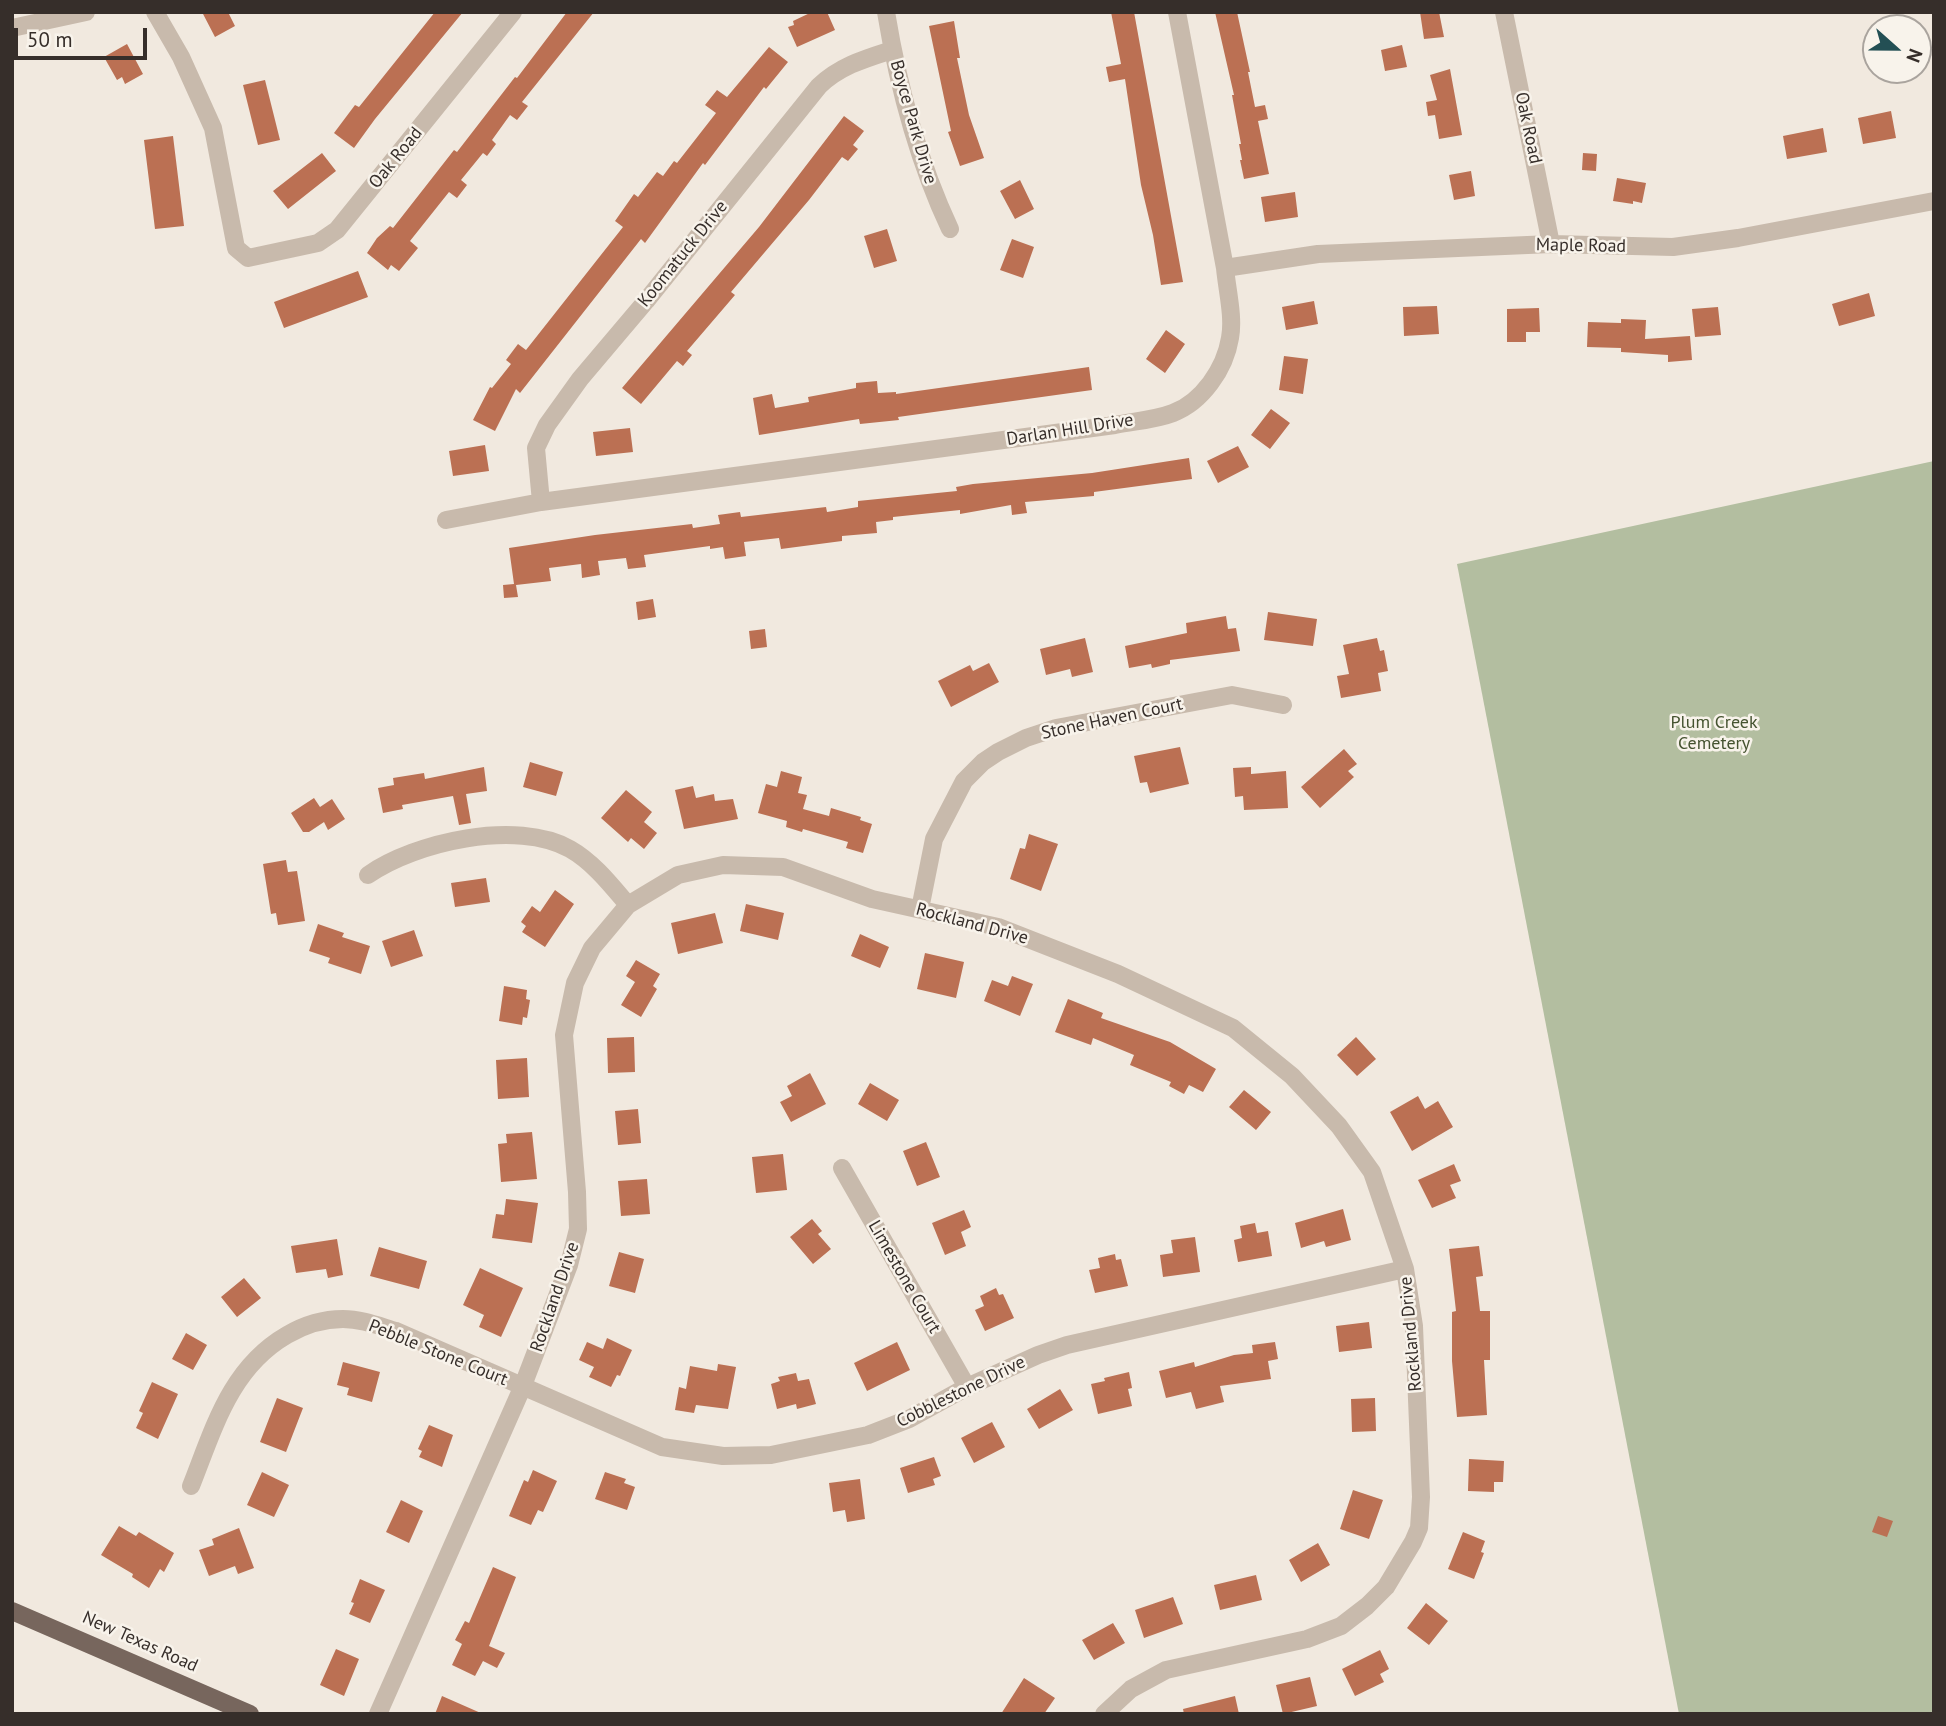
<!DOCTYPE html>
<html>
<head>
<meta charset="utf-8">
<style>
  body { margin:0 }
  #map { position:relative; width:1946px; height:1726px; overflow:hidden; background:#f1e9df; font-family:"PT Sans",sans-serif }
  canvas { display:block }
  .frame { position:absolute; inset:0; border:14px solid #362e2a; pointer-events:none }
  .north { position:absolute; left:1862px; top:14px; width:70px; height:70px; box-sizing:border-box; background:#f8f3eb; border:2px solid #aaa49e; border-radius:50%; rotate:111deg; font-size:19px; font-weight:700; line-height:28px; text-align:center; color:#362e2a }
  .north::after { content:''; display:block; margin:auto; width:24px; height:32px; background:#234f54; clip-path:polygon(50% 0,100% 100%,50% 72%,0 100%) }
  .scale { position:absolute; left:14px; top:28px; width:133px; height:32px; box-sizing:border-box; border:4px solid #362e2a; border-top:0; padding-left:9px; font-size:21px; line-height:24px; white-space:nowrap; color:#362e2a; -webkit-text-stroke:5px #f8f3eb; paint-order:stroke }
</style>
</head>
<body>
<div id="map">
<canvas width="1946" height="1726"></canvas>
<div class="frame"></div>
<div class="north">N</div>
<div class="scale">50 m</div>
</div>
<script>
const ctx = document.querySelector('canvas').getContext('2d');
ctx.lineJoin = 'round';
function fill(path, color) {
  ctx.fillStyle = color;
  ctx.fill(path, 'evenodd');
}
function stroke(path, color, width, dash) {
  ctx.strokeStyle = color;
  ctx.lineWidth = width;
  ctx.lineCap = dash ? 'butt' : 'round';
  ctx.setLineDash(dash || []);
  ctx.stroke(path);
}
function write(font, color, halo, rows, align = 'center') {
  ctx.font = font + ' "PT Sans",sans-serif';
  ctx.lineWidth = 5;
  ctx.setLineDash([]);
  ctx.textBaseline = 'middle';
  ctx.strokeStyle = halo;
  ctx.fillStyle = color;
  for (const [text, x, y, turn = 0] of rows) {
    ctx.save();
    ctx.translate(x, y);
    ctx.rotate((+turn || 0) * Math.PI / 180);
    ctx.textAlign = isNaN(turn) ? turn : align;
    if (halo) ctx.strokeText(text, 0, 0);
    ctx.fillText(text, 0, 0);
    ctx.restore();
  }
}
fill(new Path2D(`
  M1934,461V1714H1679L1457,564Z`), '#b3bea0');
fill(new Path2D(`
  M202,12H228L235,26L215,37Z
  M435,12H463L375,119L354,148L334,133L355,105L359,107Z
  M567,12H594L522,102L528,106L517,120L510,115L492,140L496,144L487,156L483,153L461,180L467,185L457,198L449,192L410,241L418,248L399,271L391,265L388,270L367,253L377,238L390,226L393,228L454,150L457,152L515,77L517,78Z
  M812,12H827L835,30L797,47L788,27L794,25L793,21Z
  M1111,12H1134L1183,282L1161,285L1153,235L1141,185L1125,79L1109,82L1106,67L1121,64Z
  M1215,12H1237L1250,72H1248L1255,107L1265,105L1268,119L1258,121L1269,174L1244,179L1240,160H1242L1239,144H1241L1232,95H1234Z
  M1420,12H1439L1444,37L1424,39Z
  M954,21L960,58H957L969,115L984,158L960,166L948,132L951,131L929,26Z
  M127,44L143,74L125,84L122,77L117,80L104,57Z
  M1402,45L1407,67L1385,71L1381,50Z
  M769,47L788,62L766,89L764,87L705,165L703,163L645,243L641,239L520,393L516,389L495,431L473,420L490,387L492,388L511,364L506,360L518,344L526,350L623,227L615,221L634,194L638,197L657,172L663,176L674,161L677,163L716,113L705,105L717,90L727,97Z
  M1450,69L1462,135L1439,139L1435,115L1428,116L1426,102L1437,100L1430,75Z
  M265,80L280,140L258,145L243,85Z
  M1891,111L1896,138L1863,144L1858,118Z
  M844,116L864,131L853,145L858,149L848,161L842,157L809,200L731,292L735,295L687,351L692,355L683,366L677,361L641,404L622,388L759,227Z
  M1823,128L1827,152L1787,159L1783,136Z
  M173,136L184,226L155,229L144,140Z
  M322,153L336,171L288,209L273,191Z
  M1583,153L1597,154L1596,171L1582,170Z
  M1471,171L1475,196L1454,200L1449,175Z
  M1617,178L1646,183L1642,203L1633,201V204L1613,201Z
  M1020,180L1034,209L1015,219L1000,191Z
  M1295,192L1298,217L1265,222L1261,197Z
  M887,229L897,261L874,268L864,236Z
  M1012,239L1034,247L1023,278L1000,270Z
  M358,271L368,297L284,328L274,302Z
  M1869,293L1875,316L1839,326L1832,304Z
  M1314,301L1318,324L1286,330L1282,307Z
  M1437,306L1439,334L1404,336L1403,307Z
  M1718,307L1721,335L1695,337L1692,309Z
  M1539,308L1540,332H1526V342H1507V309Z
  M1621,319L1646,320L1645,339L1690,336L1692,360L1668,362V355L1621,352V348L1587,347L1588,322L1621,323Z
  M1166,330L1185,344L1165,373L1146,359Z
  M1284,356L1308,359L1303,394L1279,390Z
  M1089,367L1092,390L898,417L899,420L860,424L859,419L759,435L753,398L772,394L775,408L809,402L808,397L856,388V383L877,381L878,393L896,392V394Z
  M1271,409L1290,423L1270,449L1251,435Z
  M630,428L633,452L596,456L593,432Z
  M485,445L489,471L453,476L449,451Z
  M1238,446L1249,467L1218,483L1207,461Z
  M1189,458L1192,479L1094,492V496L1025,502L1027,513L1012,515L1011,505L960,514V510L893,517V520L876,522L877,533L842,536V541L781,549L779,538L744,542L746,556L725,559L723,547L710,549V546L644,555L646,567L628,569L626,558L598,561L600,575L582,578L581,564L549,568L551,581L516,585L518,597L504,598L503,585L514,584L509,548L595,535L692,524L693,528L720,524L718,515L740,512L741,517L826,507L827,512L858,507V501L957,491L956,487L973,484L1092,473Z
  M653,599L656,617L638,620L636,602Z
  M1268,612L1317,619L1313,646L1264,640Z
  M1226,616L1228,629L1236,628L1240,651L1170,660V664L1152,668L1151,664L1129,668L1125,646L1187,633L1186,623Z
  M765,629L767,647L751,649L749,631Z
  M1085,638L1093,672L1072,677L1070,669L1046,675L1040,649Z
  M1377,638L1380,651L1384,650L1388,671L1378,673L1381,691L1341,698L1337,676L1349,674L1343,645Z
  M989,663L999,682L951,707L938,681L970,665L973,671Z
  M1180,747L1189,784L1150,793L1147,782L1140,783L1134,756Z
  M1344,749L1357,764L1348,771L1354,777L1320,808L1301,787Z
  M530,762L563,772L556,796L523,787Z
  M484,767L487,791L466,794L471,823L459,825L453,796L402,805L403,809L383,813L378,788L394,785L393,778L424,773L425,779Z
  M1251,767V774L1286,771L1288,808L1244,810L1243,796L1235,797L1233,768Z
  M781,771L802,777L798,793L807,795L803,809L829,816L831,808L861,817L860,820L872,824L863,853L846,848L848,842L803,829L802,832L786,827L787,821L758,813L766,784L777,787Z
  M693,786L696,798L714,794L715,801L733,799L738,819L684,829L675,790Z
  M626,790L652,812L644,822L657,833L644,849L631,838L628,842L601,818Z
  M314,798L320,807L332,799L345,819L328,830L324,822L309,832H303L291,813Z
  M1029,834L1058,844L1041,891L1010,879L1020,848L1025,849Z
  M286,860L288,872L297,871L305,921L278,925L276,913L271,914L263,864Z
  M486,878L490,902L455,907L451,883Z
  M555,890L574,904L545,947L522,932L526,926L521,922L532,906L540,912Z
  M746,904L784,913L778,940L740,931Z
  M715,913L723,943L678,954L671,923Z
  M318,924L344,933L342,937L370,946L361,974L328,963L330,958L309,951Z
  M414,930L423,956L391,967L382,941Z
  M860,934L889,947L880,968L851,956Z
  M925,953L964,962L956,998L917,989Z
  M636,960L660,974L653,986L657,989L641,1017L621,1005L635,982L626,976Z
  M1012,976L1033,984L1020,1016L984,1001L992,980L1008,986Z
  M504,986L527,990L526,999L530,1000L527,1018L523,1017L522,1025L499,1021Z
  M1068,999L1103,1013L1101,1018L1170,1042L1216,1069L1203,1092L1189,1085L1184,1094L1169,1086L1171,1082L1130,1065L1134,1055L1093,1038L1091,1045L1055,1032Z
  M634,1037L635,1072L608,1073L607,1038Z
  M1356,1037L1376,1059L1357,1076L1337,1055Z
  M527,1058L529,1097L498,1099L496,1060Z
  M810,1073L826,1104L791,1122L780,1102L792,1096L787,1086Z
  M870,1083L899,1100L887,1121L858,1104Z
  M1244,1090L1271,1112L1256,1130L1229,1107Z
  M1418,1096L1425,1109L1438,1101L1453,1127L1412,1151L1390,1112Z
  M638,1109L641,1143L618,1145L615,1111Z
  M532,1132L537,1179L501,1182L498,1144L507,1143L506,1134Z
  M926,1142L940,1177L917,1186L903,1151Z
  M783,1154L787,1190L756,1193L752,1157Z
  M1454,1164L1461,1181L1450,1185L1456,1198L1432,1208L1418,1180Z
  M647,1179L650,1214L621,1216L618,1181Z
  M506,1199L538,1203L532,1243L492,1238L496,1214L504,1215Z
  M1343,1209L1351,1240L1326,1247L1324,1241L1301,1248L1295,1223Z
  M964,1210L971,1227L961,1232L966,1246L945,1255L932,1223Z
  M812,1219L822,1231L818,1234L831,1249L813,1264L790,1237Z
  M1255,1223L1257,1233L1268,1231L1272,1256L1238,1262L1234,1240L1242,1238L1240,1226Z
  M1195,1237L1200,1272L1163,1277L1160,1255L1173,1253L1171,1240Z
  M337,1239L343,1275L328,1278L326,1269L296,1273L291,1246Z
  M1479,1246L1483,1276L1476,1277L1480,1311H1490V1360H1484L1487,1415L1457,1417L1452,1361V1312L1456,1311L1449,1249Z
  M379,1247L427,1261L419,1289L370,1276Z
  M619,1252L644,1259L635,1293L609,1286Z
  M1115,1254L1116,1260L1121,1259L1128,1286L1095,1293L1089,1270L1100,1268L1098,1258Z
  M480,1268L523,1288L501,1337L479,1327L484,1315L463,1305Z
  M244,1278L261,1298L237,1317L221,1297Z
  M996,1288L999,1295L1003,1294L1014,1318L985,1331L975,1310L984,1306L980,1296Z
  M1369,1322L1372,1348L1339,1352L1336,1326Z
  M186,1333L207,1345L193,1370L172,1359Z
  M607,1338L632,1350L620,1376L617,1375L611,1387L589,1377L594,1367L579,1360L587,1342L603,1349Z
  M897,1342L910,1370L867,1391L854,1363Z
  M1275,1342L1278,1359L1268,1361L1271,1379L1220,1386L1224,1402L1196,1409L1191,1392L1166,1398L1159,1371L1194,1362L1195,1367L1234,1355L1253,1353L1252,1345Z
  M343,1362L380,1372L372,1402L347,1395L349,1388L337,1385Z
  M718,1364L736,1367L728,1409L696,1405L694,1413L675,1410L679,1387L686,1389L690,1366L717,1371Z
  M1129,1372L1132,1388L1128,1389L1132,1406L1098,1414L1091,1384L1105,1381L1104,1378Z
  M796,1373L798,1381L809,1379L816,1404L797,1409L796,1404L777,1409L771,1384L780,1381L778,1377Z
  M152,1382L178,1394L158,1439L136,1428L143,1413L139,1411Z
  M1060,1389L1073,1410L1039,1429L1027,1409Z
  M277,1398L303,1408L286,1452L260,1442Z
  M1375,1398L1376,1431L1352,1432L1351,1399Z
  M992,1422L1005,1447L974,1463L961,1438Z
  M429,1425L453,1435L442,1467L419,1457L422,1451L418,1449Z
  M934,1457L941,1476L933,1479L935,1485L908,1493L900,1468Z
  M1469,1459L1504,1461L1503,1482H1494V1492L1468,1491Z
  M533,1470L557,1481L543,1512L538,1510L531,1525L509,1516L524,1480L528,1482Z
  M262,1472L289,1485L274,1517L247,1505Z
  M605,1472L626,1479L624,1483L635,1487L627,1510L595,1499Z
  M860,1479L865,1519L847,1522L845,1510L833,1512L829,1483Z
  M1353,1490L1383,1500L1369,1539L1340,1529Z
  M401,1500L423,1511L409,1543L386,1532Z
  M1878,1516L1893,1521L1887,1537L1872,1532Z
  M119,1526L136,1536L139,1532L174,1553L164,1572L160,1569L149,1588L132,1577L133,1574L101,1555Z
  M239,1528L254,1568L238,1574L235,1566L209,1576L199,1550L214,1545L212,1539Z
  M1463,1532L1485,1541L1481,1552L1484,1553L1474,1579L1448,1569Z
  M1318,1543L1330,1565L1301,1582L1289,1560Z
  M493,1567L516,1577L489,1646L505,1653L497,1668L483,1661L475,1676L452,1665L462,1644L455,1640L465,1621L469,1623Z
  M1256,1575L1262,1600L1220,1610L1214,1585Z
  M360,1579L385,1590L370,1623L349,1614L354,1603L351,1602Z
  M1173,1597L1183,1624L1144,1638L1135,1610Z
  M1426,1603L1448,1621L1429,1645L1407,1628Z
  M1113,1623L1125,1643L1094,1660L1082,1640Z
  M336,1649L359,1659L344,1696L320,1685Z
  M1380,1650L1389,1669L1380,1674L1384,1682L1355,1696L1342,1669Z
  M1310,1677L1317,1706L1283,1714L1276,1685Z
  M1024,1678L1055,1698L1044,1714H1001Z
  M442,1696L483,1714H435Z
  M1235,1696L1239,1714H1184L1183,1709Z`), '#bb7053');
stroke(new Path2D(`
  M155,12L181,57L213,128L236,248L248,258L318,243L337,230L513,12
  M886,12C898,85 919,163 950,229
  M1504,12L1551,244
  M12,28L86,12
  M1225,268L1318,254L1551,244L1673,247L1738,238L1934,201
  M541,502L536,448L547,425L580,379L646,301L819,86C840,66 864,59 892,50
  M446,520L541,502L1115,425C1134,421 1155,420 1173,413C1202,402 1225,369 1230,338C1234,317 1227,290 1225,268L1177,12
  M368,875C415,842 517,819 570,849C593,862 611,885 628,905
  M920,909L934,839L964,781L983,762L998,752L1026,738L1056,728L1232,695L1283,705
  M842,1168L967,1387
  M191,1486C214,1428 230,1368 287,1335C304,1325 324,1319 343,1319C362,1319 379,1326 396,1331L662,1447L723,1456L771,1455L868,1435L909,1419L967,1387L1038,1355L1067,1345L1405,1269
  M378,1714L522,1388L569,1265L578,1229L577,1192L564,1035L575,983L592,948L628,905L678,875L723,865L783,867L872,899L998,927L1118,974L1233,1028L1292,1076L1339,1126L1372,1172L1405,1269L1414,1326L1421,1497L1419,1528L1413,1542L1386,1587L1367,1606L1341,1626L1307,1639L1166,1670L1131,1689L1104,1714`), '#c8baac', 18);
stroke(new Path2D(`
  M12,1611L250,1714`), '#77665d', 18);
write('18px', '#362e2a', '#f8f3eb', [
  ["Boyce Park Drive",913,122,74],
  ["Oak Road",1528,128,78],
  ["Oak Road",396,158,-51],
  ["Maple Road",1581,246,1],
  ["Koomatuck Drive",683,254,-51],
  ["Darlan Hill Drive",1070,430,-9],
  ["Stone Haven Court",1112,719,-12],
  ["Rockland Drive",972,924,15],
  ["Limestone Court",904,1277,60],
  ["Rockland Drive",555,1297,-71],
  ["Rockland Drive",1411,1334,-95],
  ["Pebble Stone Court",438,1353,22],
  ["Cobblestone Drive",961,1392,-26],
  ["New Texas Road",140,1642,24]
]);
write('18px', '#455330', '#f8f3eb', [
  ["Plum Creek",1714,723],
  ["Cemetery",1714,744]
]);
</script>
</body>
</html>
